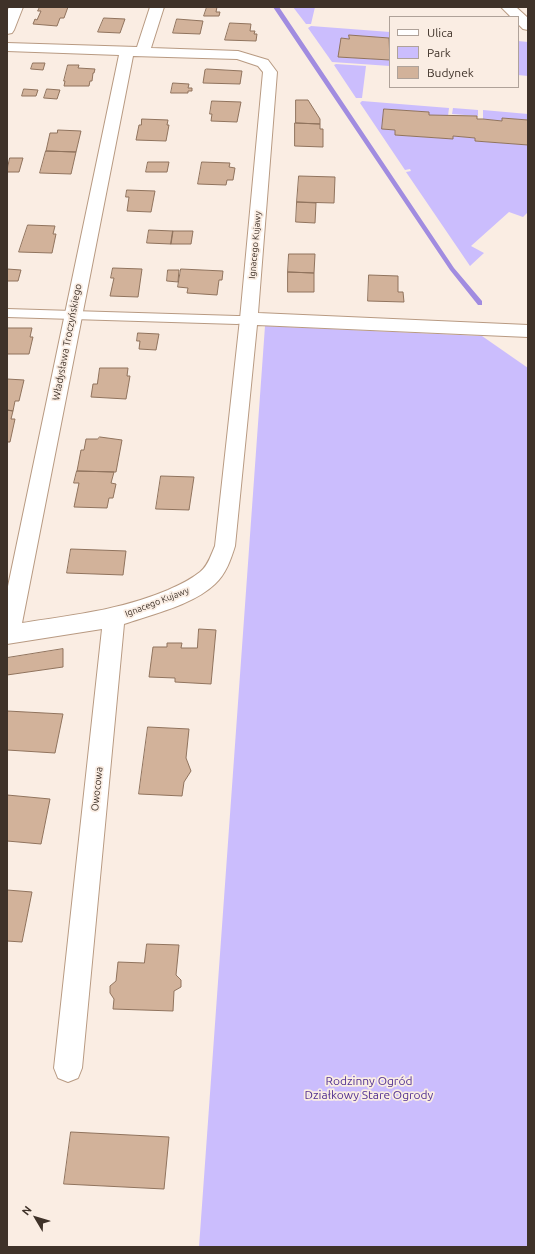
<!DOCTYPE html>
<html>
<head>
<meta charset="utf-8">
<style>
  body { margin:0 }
  #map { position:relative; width:535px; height:1254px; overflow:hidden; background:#faede3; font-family:Ubuntu,sans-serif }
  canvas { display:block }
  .frame { position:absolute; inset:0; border:8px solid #3f3229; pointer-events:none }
  .legend { position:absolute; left:389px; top:16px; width:130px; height:72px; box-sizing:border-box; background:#faede3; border:1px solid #afa299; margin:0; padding:5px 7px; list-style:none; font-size:12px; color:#3f3229 }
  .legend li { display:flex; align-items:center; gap:8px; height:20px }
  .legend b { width:20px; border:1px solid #afa299 }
  .north { position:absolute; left:16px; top:1198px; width:40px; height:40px; -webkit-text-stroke:3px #faede3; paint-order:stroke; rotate:308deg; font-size:11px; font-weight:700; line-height:16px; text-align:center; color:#3f3229 }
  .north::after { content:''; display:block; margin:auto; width:14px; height:18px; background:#3f3229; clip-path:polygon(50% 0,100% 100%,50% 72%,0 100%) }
</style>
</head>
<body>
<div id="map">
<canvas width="535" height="1254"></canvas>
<div class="frame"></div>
<ul class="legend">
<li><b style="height:5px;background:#fff"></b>Ulica</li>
<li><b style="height:11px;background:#cbbdfd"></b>Park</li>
<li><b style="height:11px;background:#d2b29a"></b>Budynek</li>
</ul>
<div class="north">N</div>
</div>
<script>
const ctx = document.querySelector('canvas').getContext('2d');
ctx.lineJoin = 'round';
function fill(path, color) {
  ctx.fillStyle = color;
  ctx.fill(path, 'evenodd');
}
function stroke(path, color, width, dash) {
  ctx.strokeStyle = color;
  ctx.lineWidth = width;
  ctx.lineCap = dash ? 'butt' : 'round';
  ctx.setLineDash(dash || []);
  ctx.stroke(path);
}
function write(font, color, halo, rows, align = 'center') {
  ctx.font = font + ' Ubuntu,sans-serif';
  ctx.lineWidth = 3.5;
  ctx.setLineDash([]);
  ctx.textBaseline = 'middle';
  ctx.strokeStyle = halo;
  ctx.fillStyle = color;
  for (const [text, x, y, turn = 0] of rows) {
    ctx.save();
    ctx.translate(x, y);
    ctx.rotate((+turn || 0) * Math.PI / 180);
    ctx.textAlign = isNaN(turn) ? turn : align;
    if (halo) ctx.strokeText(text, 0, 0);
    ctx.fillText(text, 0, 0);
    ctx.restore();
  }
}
fill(new Path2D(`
  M293,7H315L311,24H306Z
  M311,26L390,32V40L389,38L349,36V39L342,38L339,57L390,60V66L332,62L308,28Z
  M518,41L528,42V76L518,75Z
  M336,64L366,66L362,98H356L334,65Z
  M362,101L449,108L448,116L429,115V112L385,109L384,128L395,130V135L452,139L453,136L475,138V141L528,145V212L523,217L509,212L471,246L484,253L470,266L406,172L411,171L410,169L405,170L360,103Z
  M453,108L478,110V116L452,114Z
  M483,110L528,114V120L502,118V121L483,119Z
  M265,326L482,336L528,368V1247H199Z`), '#cbbdfd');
fill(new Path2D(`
  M273,7H279L454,268L482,301V305H478L450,270Z`), '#a18ce0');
const building = new Path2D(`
  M40,7H68L64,18H60L57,26L33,24L35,19L37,20L41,11H38Z
  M207,7H217L216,12H220L219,16H204Z
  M104,18L125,19L120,33L98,32Z
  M177,19L203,21L200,34L173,33Z
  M230,23L251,24L250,31H255L254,34H257L256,41L225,40Z
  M349,35L389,38L390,60L338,57L341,38L349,39Z
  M33,63H45L43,70L31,69Z
  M68,65H79L78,68L95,69L94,73H93L92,81H90L89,86H64L65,81H64Z
  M207,69L242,71L240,84L203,83L205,70Z
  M173,83L189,84L188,88H192V91H188V93H171Z
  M24,89L38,90L36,96H22Z
  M47,89L60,90L57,99L44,98Z
  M296,100H308L320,119V124L296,123Z
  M212,101L241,102L237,122L211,121L212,114H210Z
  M384,109L429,112V115L477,116V119H483L502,121V118L528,120V145L475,141V138L453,136V139L395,135V130L382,129Z
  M142,119L168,120L167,125H169L166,141L136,140L139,125H141Z
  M295,123L320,124V129H323V147L295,146Z
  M58,130L81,131L76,152L46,151L50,133H57Z
  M46,151L76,152L71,174L40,173Z
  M10,158H23L19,172H7Z
  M148,162H169L167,172H146Z
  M202,162L230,163L229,167L235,168L233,180H227L226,185L198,184Z
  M299,176L335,177L334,203L297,202Z
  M127,190L155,191L151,212L127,211L129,197H126Z
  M297,202L316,203L315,223L296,222Z
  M28,225L55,226L53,234H56L52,253L19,252Z
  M149,230L173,231L171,244L147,243Z
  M173,231H193L191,244H171Z
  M289,254H315L314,273L288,272Z
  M113,268L142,269L138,297L110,296L114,278H111Z
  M7,269L21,270L18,281H7Z
  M181,269L223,271L222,280H219L217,295L187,293L188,288L178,287Z
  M168,270H179L178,282L167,281Z
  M288,272L314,273V292H288Z
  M369,275L398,276V292H403L404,302L368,301Z
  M7,328H32L30,337H33L29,354H7Z
  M138,333L159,334L156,350L139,349L140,341H137Z
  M100,368H128L127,376H130L126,399L91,397L93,384H97Z
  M7,379L24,380L19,401H15L13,411L7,410Z
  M7,410L13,411L11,419H15L10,442H7Z
  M100,437L122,440L116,472L77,471L81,450H84L86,439H97Z
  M77,471L114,472L111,483L116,484L113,498H109L107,508L74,507L79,483H74Z
  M161,476L194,477L189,510L156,509Z
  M71,549L126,551L123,575L67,573Z
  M199,629L216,630L211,684L175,682V678L149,677L153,647H167V643H182L181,648H197Z
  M63,649V667L7,675V658Z
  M7,711L63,714L55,753L7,750Z
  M148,727L189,729L186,758L191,771L184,782L182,796L139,794Z
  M7,795L50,799L41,844L7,841Z
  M7,890L32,892L22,942L7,941Z
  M147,944L179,945L176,975L181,980V987L174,991L173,1011L113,1009L114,999L110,993V986L116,981L118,962L144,963Z
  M71,1132L169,1137L164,1189L64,1184Z`);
fill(building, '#d2b29a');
stroke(building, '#90735d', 1);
const service = new Path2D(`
  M7,309L237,316H253L255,319L253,322L237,324L7,317Z`);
const minor = new Path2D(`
  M9,7H23L14,30L12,33L7,34V12Z
  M150,7H164L151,48L238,51L268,60L277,72L258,313L528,325V337L257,325L235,546C231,559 226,574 215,584C193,605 153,614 124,624L82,1068L78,1078L68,1082L58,1078L54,1068L102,629L7,644V591L119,55L7,51V43L137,47ZM133,56L237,59L258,66L263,72L240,319L215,546C211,555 208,566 200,572C190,580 179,585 168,590C121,610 72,615 22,623Z
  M501,7H516L528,18V30L523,29L518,24V17H511Z`);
stroke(service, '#b89a82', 2);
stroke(minor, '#b89a82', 2);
fill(service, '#fff');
fill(minor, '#fff');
write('9px', '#3f3229', '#faede3', [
  ["Ignacego Kujawy",255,245,-85],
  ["Ignacego Kujawy",157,602,-21]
]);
write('10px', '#3f3229', '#faede3', [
  ["Władysława Troczyńskiego",67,342,-79],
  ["Owocowa",97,789,-84]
]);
write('12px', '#513091', '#faede3', [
  ["Rodzinny Ogród",369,1081],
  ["Działkowy Stare Ogrody",369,1095]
]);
</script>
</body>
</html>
